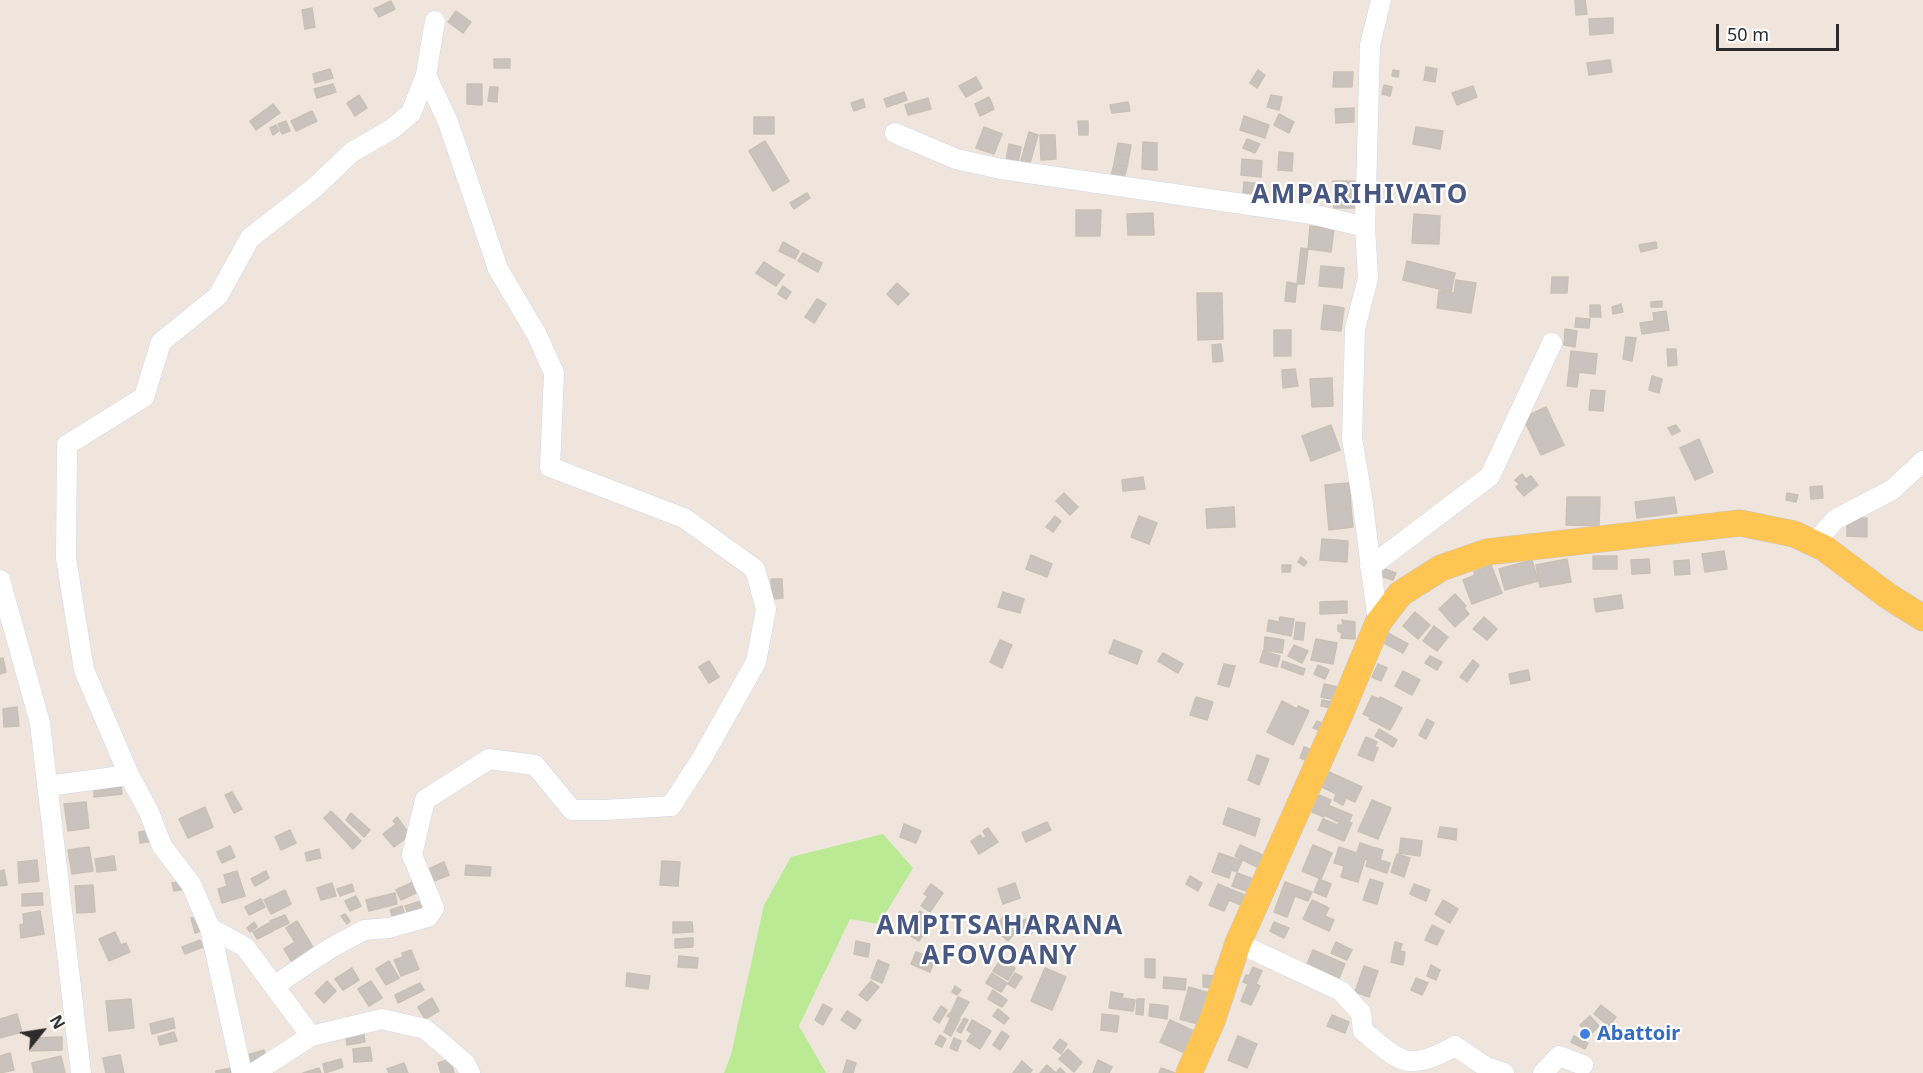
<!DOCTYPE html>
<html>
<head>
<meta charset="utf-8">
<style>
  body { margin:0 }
  #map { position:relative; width:1923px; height:1073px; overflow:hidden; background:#efe5dd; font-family:"Noto Sans",sans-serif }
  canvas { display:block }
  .north { position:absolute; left:12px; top:1001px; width:60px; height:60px; -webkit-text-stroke:4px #fff; paint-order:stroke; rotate:60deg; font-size:16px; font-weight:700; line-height:24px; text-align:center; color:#2c2c2c }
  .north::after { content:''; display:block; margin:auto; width:21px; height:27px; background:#2c2c2c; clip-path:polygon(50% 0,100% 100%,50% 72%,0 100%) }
  .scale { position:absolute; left:1716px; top:24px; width:123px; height:27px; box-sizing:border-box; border:3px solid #2c2c2c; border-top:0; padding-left:8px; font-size:18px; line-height:21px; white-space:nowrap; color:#2c2c2c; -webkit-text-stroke:4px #fff; paint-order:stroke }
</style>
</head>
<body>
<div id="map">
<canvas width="1923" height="1073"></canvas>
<div class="north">N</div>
<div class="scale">50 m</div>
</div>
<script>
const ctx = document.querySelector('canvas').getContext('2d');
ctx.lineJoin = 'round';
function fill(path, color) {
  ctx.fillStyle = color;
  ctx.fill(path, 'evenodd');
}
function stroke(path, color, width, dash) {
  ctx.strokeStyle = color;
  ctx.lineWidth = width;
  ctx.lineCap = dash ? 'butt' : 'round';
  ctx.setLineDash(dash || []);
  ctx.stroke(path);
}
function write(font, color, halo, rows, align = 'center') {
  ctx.font = font + ' "Noto Sans",sans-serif';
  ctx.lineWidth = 4.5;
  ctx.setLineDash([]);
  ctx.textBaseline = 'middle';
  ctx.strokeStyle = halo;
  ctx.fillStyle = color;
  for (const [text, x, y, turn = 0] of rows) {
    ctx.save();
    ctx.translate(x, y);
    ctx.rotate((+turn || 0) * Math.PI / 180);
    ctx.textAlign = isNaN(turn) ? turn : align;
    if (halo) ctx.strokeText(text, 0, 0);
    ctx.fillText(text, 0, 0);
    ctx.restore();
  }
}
fill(new Path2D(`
  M883,834L913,868L879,924L850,919L799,1026L826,1073H724L731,1055L764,905L791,857Z`), '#baea94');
const building = new Path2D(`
  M1575,0H1585L1587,14L1576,15Z
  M391,1L395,9L379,17L374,9Z
  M312,8L315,27L305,29L302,10Z
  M456,11L471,22L463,33L448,22Z
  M1613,18V33L1590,35L1589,19Z
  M494,59H510V68H494Z
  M1610,60L1612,72L1589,75L1587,63Z
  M1426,67L1437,69L1435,82L1424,80Z
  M330,69L333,78L315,83L313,74Z
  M1258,70L1265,75L1257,88L1250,83Z
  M1393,70L1399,71L1398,77L1392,76Z
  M1334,72H1353L1352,87H1333Z
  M976,77L982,88L966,97L959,86Z
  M333,84L336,92L317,98L314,89Z
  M467,84H482V105L467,104Z
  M1384,85L1392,87L1390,96L1382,94Z
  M1473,86L1477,97L1457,105L1452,93Z
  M490,87H498L497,102L488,101Z
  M904,92L907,100L887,107L884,99Z
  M359,95L367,108L355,116L347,103Z
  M1271,95L1282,97L1279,110L1267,107Z
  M989,97L994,109L980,116L975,104Z
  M928,98L931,109L908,115L905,105Z
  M863,99L865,107L854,111L851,103Z
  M1128,102L1130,111L1112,113L1110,105Z
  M273,104L280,113L256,130L250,121Z
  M1354,108V122L1336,123L1335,109Z
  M312,111L317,121L296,131L291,121Z
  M1279,114L1294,122L1289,133L1274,125Z
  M1244,116L1269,125L1265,138L1240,130Z
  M754,117H774V134H754Z
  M286,121L290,131L282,134L278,124Z
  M1078,121H1088V135H1079Z
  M276,125L279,131L273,135L270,128Z
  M984,127L1002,134L994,154L976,148Z
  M1416,127L1443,131L1440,149L1413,144Z
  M1029,132L1038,135L1028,170L1019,168Z
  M1040,135H1055L1056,159L1041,160Z
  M1247,139L1260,144L1255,153L1243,148Z
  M765,141L789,181L773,191L749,151Z
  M1143,142L1157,143V170L1142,169Z
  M1118,143L1131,145L1129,156L1116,153Z
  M1009,144L1021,147L1017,168L1005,166Z
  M1279,152L1293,153L1292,171L1278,170Z
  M1116,153L1129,156L1127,167L1114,164Z
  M1242,159L1262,161L1261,177L1241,175Z
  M1114,164L1127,167L1124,179L1111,176Z
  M1333,181H1356V208H1334Z
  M1244,182L1261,184L1260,194L1243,193Z
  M807,193L810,198L794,209L790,203Z
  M1076,210H1101L1100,236H1076Z
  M1153,213L1154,235H1128L1127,214Z
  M1414,214L1440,216L1439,244L1412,243Z
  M1310,226L1334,229L1331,252L1308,249Z
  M783,242L799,251L795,259L779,251Z
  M1656,242L1657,248L1641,252L1639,245Z
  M1301,248L1308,249L1304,284H1297Z
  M803,253L822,263L818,272L798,261Z
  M1407,261L1455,273L1451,292L1403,280Z
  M764,262L784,275L776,286L756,273Z
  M1321,266L1344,268L1342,288L1319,286Z
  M1552,277H1568L1567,293H1551Z
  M1456,280L1476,283L1471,313L1437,308L1439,291L1454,293Z
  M1287,282L1297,284L1295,302L1285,301Z
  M897,283L909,294L898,305L887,294Z
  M783,286L791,292L786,299L778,294Z
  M1197,293H1222L1223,339L1198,340Z
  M817,299L826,304L814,323L805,317Z
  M1662,301V307H1651V302Z
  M1621,304L1623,312L1613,314L1612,307Z
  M1324,305L1344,308L1341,331L1321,329Z
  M1590,305H1600L1601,317H1590Z
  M1666,311L1669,330L1642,334L1640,323L1654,321L1653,313Z
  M1576,318L1590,319L1589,328L1575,327Z
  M1565,329L1577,331L1575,347L1564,345Z
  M1274,330H1291V356H1274Z
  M1626,337L1636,338L1632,361L1623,359Z
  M1221,344L1223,361L1213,362L1212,345Z
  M1667,349H1676L1677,365L1668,366Z
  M1571,351L1597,354L1595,374L1569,371Z
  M1295,369L1298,386L1283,388L1282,370Z
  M1569,371L1579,372L1577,387L1567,386Z
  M1652,376L1662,379L1659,393L1649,390Z
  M1332,378L1333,406L1312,407L1310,379Z
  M1591,390L1605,391L1603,411L1589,410Z
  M1546,407L1564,445L1541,455L1523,418Z
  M1331,425L1340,450L1311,461L1302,436Z
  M1676,425L1680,431L1672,435L1668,428Z
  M1699,439L1713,472L1695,480L1680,448Z
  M1522,474L1526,479L1531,476L1538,485L1524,496L1516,487L1519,484L1515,480Z
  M1143,477L1145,489L1123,491L1122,480Z
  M1349,483L1351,507L1327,509L1325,485Z
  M1822,486L1823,498L1811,499L1810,487Z
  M1064,493L1078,507L1070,515L1056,501Z
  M1787,493L1798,495L1796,502L1786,500Z
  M1567,497H1600L1599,526L1566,525Z
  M1674,497L1677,513L1637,518L1635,502Z
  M1234,507L1235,527L1207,528L1206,509Z
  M1351,507L1353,527L1329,530L1327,509Z
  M1055,516L1061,521L1053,532L1046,527Z
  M1139,516L1157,523L1149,544L1131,537Z
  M1847,518H1867V537L1847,536Z
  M1322,539L1348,541L1347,562L1320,560Z
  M1724,551L1727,569L1705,572L1702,554Z
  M1031,555L1052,564L1047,577L1026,569Z
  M1593,556H1617V569H1593Z
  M1301,557L1307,562L1304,566L1298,562Z
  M1567,559L1571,582L1540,587L1536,565Z
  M1649,559L1650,573L1632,574L1631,560Z
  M1532,560L1538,581L1505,590L1499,569Z
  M1689,560L1690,574L1675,575L1674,561Z
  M1282,565H1291L1290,572H1282Z
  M1491,565L1502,593L1472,604L1463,580L1475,575L1474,572Z
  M1382,568L1396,573L1393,580L1380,576Z
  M771,579H782L783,598L772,599Z
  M1003,592L1024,599L1020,613L998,607Z
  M1455,594L1466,606L1464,608L1469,614L1455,627L1439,609Z
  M1621,595L1623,608L1596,612L1594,599Z
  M1347,601V613L1320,614V602Z
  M1415,612L1430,625L1418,639L1403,626Z
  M1280,617L1294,619L1291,636L1277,633Z
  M1484,617L1497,629L1487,640L1473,629Z
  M1269,620L1279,622L1277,633L1267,631Z
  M1342,620L1355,622V639L1341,638L1342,633L1338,631V625H1343Z
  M1296,622L1305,623L1303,640L1294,639Z
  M1434,626L1448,637L1437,651L1423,641Z
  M1388,633L1408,644L1403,653L1382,642Z
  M1265,637L1284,640L1282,653L1264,650Z
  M1316,639L1337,643L1333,664L1311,660Z
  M1000,640L1012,645L1002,668L990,662Z
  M1114,640L1142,651L1137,664L1109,653Z
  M1294,645L1308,651L1302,663L1288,656Z
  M1263,651L1280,656L1277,667L1260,662Z
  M1163,653L1183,664L1178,673L1158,661Z
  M1430,656L1442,662L1437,670L1425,663Z
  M3,658L6,672L0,674V659Z
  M1473,660L1479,665L1467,682L1460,677Z
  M709,661L719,677L709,683L699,667Z
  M1283,661L1305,669L1303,675L1281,667Z
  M1224,664L1235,666L1229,687L1218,684Z
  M1378,664L1387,668L1381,681L1372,677Z
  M1318,665L1329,670L1325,679L1314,674Z
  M1528,670L1530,680L1511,684L1509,674Z
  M1403,671L1420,680L1412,695L1395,686Z
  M1324,684L1339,687L1336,700L1321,697Z
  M1372,696L1379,699L1380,697L1402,708L1390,730L1369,719L1370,717L1363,714Z
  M1196,697L1213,702L1207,720L1190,715Z
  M1322,700L1332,702L1331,708L1321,706Z
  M1282,701L1297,709L1298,706L1309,711L1293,745L1267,732Z
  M17,707L19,726L4,727L3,709Z
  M1427,719L1434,723L1426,739L1419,735Z
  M1317,721L1324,724L1321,731L1313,728Z
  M1379,729L1397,740L1393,747L1375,736Z
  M1366,737L1377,742L1375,746L1378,748L1373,761L1358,755Z
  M1304,747L1315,751L1311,762L1300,758Z
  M1257,755L1269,759L1259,785L1248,780Z
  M1329,772L1362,787L1355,802L1346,798L1343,805L1334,800L1336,794L1322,787Z
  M121,785L122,794L94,797V788Z
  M232,792L242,809L234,813L225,795Z
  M1319,795L1331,800L1324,817L1312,812Z
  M1372,800L1391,808L1378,839L1358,831Z
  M86,802L89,828L68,831L64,804Z
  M1330,806L1352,815L1349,822L1352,823L1344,841L1318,830L1323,819L1338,825L1339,822L1326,816Z
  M205,807L213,827L188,838L179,819Z
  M1228,808L1260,819L1255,836L1223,824Z
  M331,811L361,841L353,849L324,818Z
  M351,813L370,830L364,837L346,820Z
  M397,817L410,835L394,847L383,834L396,824L393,821Z
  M1047,822L1051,830L1026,842L1022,833Z
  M904,824L921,831L916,843L900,837Z
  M1440,827L1457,829L1456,840L1438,837Z
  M988,828L998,842L979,854L971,841L980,835L983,839L986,836L983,831Z
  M152,830L154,841L140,843L139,832Z
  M290,830L296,843L281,850L275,837Z
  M1401,838L1422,841L1420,856L1399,853Z
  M1360,843L1372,847L1368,860L1365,859L1358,882L1341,877L1344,866L1334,863L1339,847L1357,853Z
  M1240,845L1267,857L1261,869L1235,856Z
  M1313,845L1332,853L1321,879L1302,871Z
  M230,846L235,857L222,863L217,852Z
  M89,847L93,871L72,874L68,850Z
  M1372,847L1383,850L1380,860L1390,863L1387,873L1366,866Z
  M319,849L321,858L307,861L305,853Z
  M1219,853L1242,861L1237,872L1231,870L1229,878L1212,872Z
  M1397,854L1410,858L1404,877L1391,872Z
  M114,856L116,870L97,872L95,859Z
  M37,860L39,881L19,883L18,862Z
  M662,861L680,862L678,886L660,885Z
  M444,862L449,875L429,883L424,871Z
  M466,865L491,867L490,876L465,875Z
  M4,870L7,885L0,886V871Z
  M237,871L245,896L222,903L218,889L227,886L224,875Z
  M266,871L269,878L255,886L251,879Z
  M1237,873L1256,880L1252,893L1232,886Z
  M1190,876L1202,883L1198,891L1186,884Z
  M1319,879L1331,884L1326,897L1314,892Z
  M1370,879L1383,883L1377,904L1363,900Z
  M183,881L185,889L174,891L172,883Z
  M413,882L418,892L401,900L396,890Z
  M1285,882L1312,892L1308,901L1295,896L1287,917L1274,912Z
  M332,883L336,896L321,900L317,888Z
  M1015,883L1020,898L1003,904L998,889Z
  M352,884L354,891L340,896L337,889Z
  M931,884L943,893L930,912L921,906L928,896L924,894Z
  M1218,884L1247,896L1243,906L1229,900L1224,911L1209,905Z
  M1414,884L1430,890L1426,901L1410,894Z
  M93,885L95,912L77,913L75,886Z
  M285,890L291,904L271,914L264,900Z
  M42,893L43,905L22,906V894Z
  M395,893L397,904L369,911L366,900Z
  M356,896L361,906L350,911L345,901Z
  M261,899L265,907L249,915L245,907Z
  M424,900L428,911L409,917L405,906Z
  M1312,900L1329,908L1325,916L1334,920L1329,931L1303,919Z
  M1443,900L1458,909L1450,923L1435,914Z
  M402,906L406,918L394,921L390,910Z
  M40,911L44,934L21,938L20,925L24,924L23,914Z
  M920,911L931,919L922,932L924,933L919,941L905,932Z
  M345,914L350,921L347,924L341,916Z
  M285,915L289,923L274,930L270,921Z
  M197,917L201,931L195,933L191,918Z
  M1003,917L1018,929L1008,941L994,929Z
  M1026,919L1032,933L1024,936L1018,923Z
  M297,921L314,949L292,962L284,949L295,942L286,928Z
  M254,922L257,927L250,932L247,928Z
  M673,922H692L693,932L673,933Z
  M1274,922L1289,928L1284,938L1270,931Z
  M269,923L273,931L257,939L253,932Z
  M1432,925L1444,931L1437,945L1425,940Z
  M115,932L121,945L126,943L130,952L109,961L99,939Z
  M693,938V947L675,948V939Z
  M200,940L203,947L185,954L182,947Z
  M856,941L870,944L868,957L854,954Z
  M1336,942L1352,950L1347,960L1331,953Z
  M1395,942L1402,944L1400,951L1405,952L1403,965L1391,962Z
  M411,950L419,969L401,976L394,960L403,957L402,953Z
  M1313,950L1345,964L1339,978L1307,964Z
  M916,952L935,959L930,972L911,964Z
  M679,956L698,958L697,968L678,967Z
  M1001,959L1015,968L1008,980L993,971Z
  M1145,959H1155V978L1145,977Z
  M878,960L889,965L882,983L871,978Z
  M389,961L399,978L386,985L376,969Z
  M1431,965L1440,970L1436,980L1427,976Z
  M1364,966L1378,971L1369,997L1355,992Z
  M1253,967L1262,971L1256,984L1260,986L1251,1005L1241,1001L1248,984L1243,982L1246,975L1249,976Z
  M352,968L359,980L343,990L335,979Z
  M1045,968L1066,977L1052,1010L1031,1001Z
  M627,973L650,976L648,989L626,986Z
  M992,973L1007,983L1001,992L986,983Z
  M1015,973L1022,977L1015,988L1008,984Z
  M1203,975L1215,976V988L1203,987Z
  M1164,977L1186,979L1185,990L1163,988Z
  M1416,978L1428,983L1422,995L1411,990Z
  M327,981L336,991L324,1003L315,993Z
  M371,981L382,998L369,1006L358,989Z
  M871,981L879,987L867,1001L859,995Z
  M420,983L424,990L398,1003L395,995Z
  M955,986L961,990L957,995L952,992Z
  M1189,987L1213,994L1204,1026L1180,1019Z
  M993,990L1007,1000L1002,1007L988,999Z
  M1111,992L1123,994L1122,998L1135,1000L1133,1011L1109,1008Z
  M958,997L969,1002L960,1017L951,1012Z
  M432,998L439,1011L425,1019L418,1007Z
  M131,999L134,1028L109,1031L106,1001Z
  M1137,999H1144L1143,1015L1136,1014Z
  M823,1004L832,1009L823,1025L815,1020Z
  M1150,1004L1168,1006L1167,1019L1149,1016Z
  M1601,1005L1616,1017L1609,1026L1594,1014Z
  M941,1006L947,1010L939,1023L933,1019Z
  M998,1009L1009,1018L1004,1024L993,1016Z
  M847,1011L861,1020L855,1029L841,1020Z
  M950,1013L960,1019L958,1022L947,1016Z
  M17,1014L22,1032L0,1038V1019Z
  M1102,1014L1119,1016L1117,1032L1101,1030Z
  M1332,1015L1349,1022L1345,1033L1327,1026Z
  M1590,1016L1599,1026L1590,1035L1580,1025Z
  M173,1018L175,1028L152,1034L150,1024Z
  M964,1018L968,1020L961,1033L957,1031Z
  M950,1019L958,1023L951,1036L944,1032Z
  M972,1020L991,1031L980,1049L967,1041L972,1033L967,1030Z
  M1170,1020L1196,1032L1187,1054L1160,1042Z
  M1002,1031L1009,1036L1000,1050L993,1045Z
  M174,1032L177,1041L160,1045L158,1037Z
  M364,1034L365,1042L347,1045L346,1036Z
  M940,1035L946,1039L942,1047L935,1044Z
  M1238,1036L1257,1044L1247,1068L1228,1060Z
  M1574,1036L1588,1043L1585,1049L1571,1042Z
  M62,1037V1050L30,1051V1038Z
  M954,1038L961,1041L957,1051L950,1048Z
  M1060,1039L1067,1044L1061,1054L1053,1048Z
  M370,1047L372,1061L354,1062L353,1049Z
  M1068,1049L1082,1062L1074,1072L1059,1059Z
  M264,1050L267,1060L248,1067L244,1056Z
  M10,1053L14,1070L0,1073V1056Z
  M120,1055L124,1073H106L103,1058Z
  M61,1056L65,1073H34L32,1063Z
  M341,1059L343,1067L325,1073L323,1064Z
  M450,1059L454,1073H441L438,1063Z
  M847,1060L856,1063L853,1073H843Z
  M1098,1060L1112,1067L1109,1073H1093Z
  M1022,1061L1032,1070L1030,1073H1013Z
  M404,1063L408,1073H389L387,1069Z
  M1047,1065L1056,1073L1060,1068L1065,1073H1040Z
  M231,1068L232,1073H216V1071Z
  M319,1068L321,1073H303Z
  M1161,1068L1175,1073H1159Z`);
fill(building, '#cac2bc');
stroke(building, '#cac1b6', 1.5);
const minor = new Path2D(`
  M895,133L956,159L1001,169L1312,214L1365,227
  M1814,543L1836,519L1892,490L1923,461
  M1370,567L1490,476L1552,343
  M0,580L40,723L81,1073
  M1378,623L1362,497L1352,439L1355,329L1368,278L1365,227L1370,45L1381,0
  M129,775L149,812L162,846L191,884L210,928L242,1073
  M47,786L129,775L84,670L66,558L67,445L144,397L161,342L218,296L250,238L313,189L352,152L392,129L411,113L426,75L435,21
  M210,928L245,947L311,1036
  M1238,943L1341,991L1361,1013L1363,1031C1401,1062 1407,1073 1455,1046L1486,1067L1504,1073
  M274,986L329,949L364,930L389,928L428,917L434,908L412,855L425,800L489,759L535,765L572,810H605L671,806L702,758L756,662L766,609L755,569L684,518L550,467L554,373L537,335L498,269L448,122L426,75
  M254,1073L311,1036L382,1019L425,1029L465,1063L470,1073
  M1543,1073L1559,1056L1583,1065`);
const major = new Path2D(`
  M1189,1073L1212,1021L1238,943L1341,712L1378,623L1400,594L1441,568L1487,552L1740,523L1794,534L1824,548L1888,596L1923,618`);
stroke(minor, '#d2d7e6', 21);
stroke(major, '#c8c8c8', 27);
stroke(minor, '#fff', 20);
stroke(major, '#fec553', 26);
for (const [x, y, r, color] of [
  [1585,1034,6,"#3f7fe0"]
]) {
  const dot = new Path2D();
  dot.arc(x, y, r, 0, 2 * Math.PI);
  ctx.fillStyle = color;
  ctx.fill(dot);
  stroke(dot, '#fff', 2);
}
write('bold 20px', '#366cbe', '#fff', [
  ["Abattoir",1597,1034]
], 'left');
ctx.letterSpacing = '1.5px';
write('bold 26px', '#475781', '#fff', [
  ["AMPARIHIVATO",1360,196],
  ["AMPITSAHARANA",1000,927],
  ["AFOVOANY",1000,957]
]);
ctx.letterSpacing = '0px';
</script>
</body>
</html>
